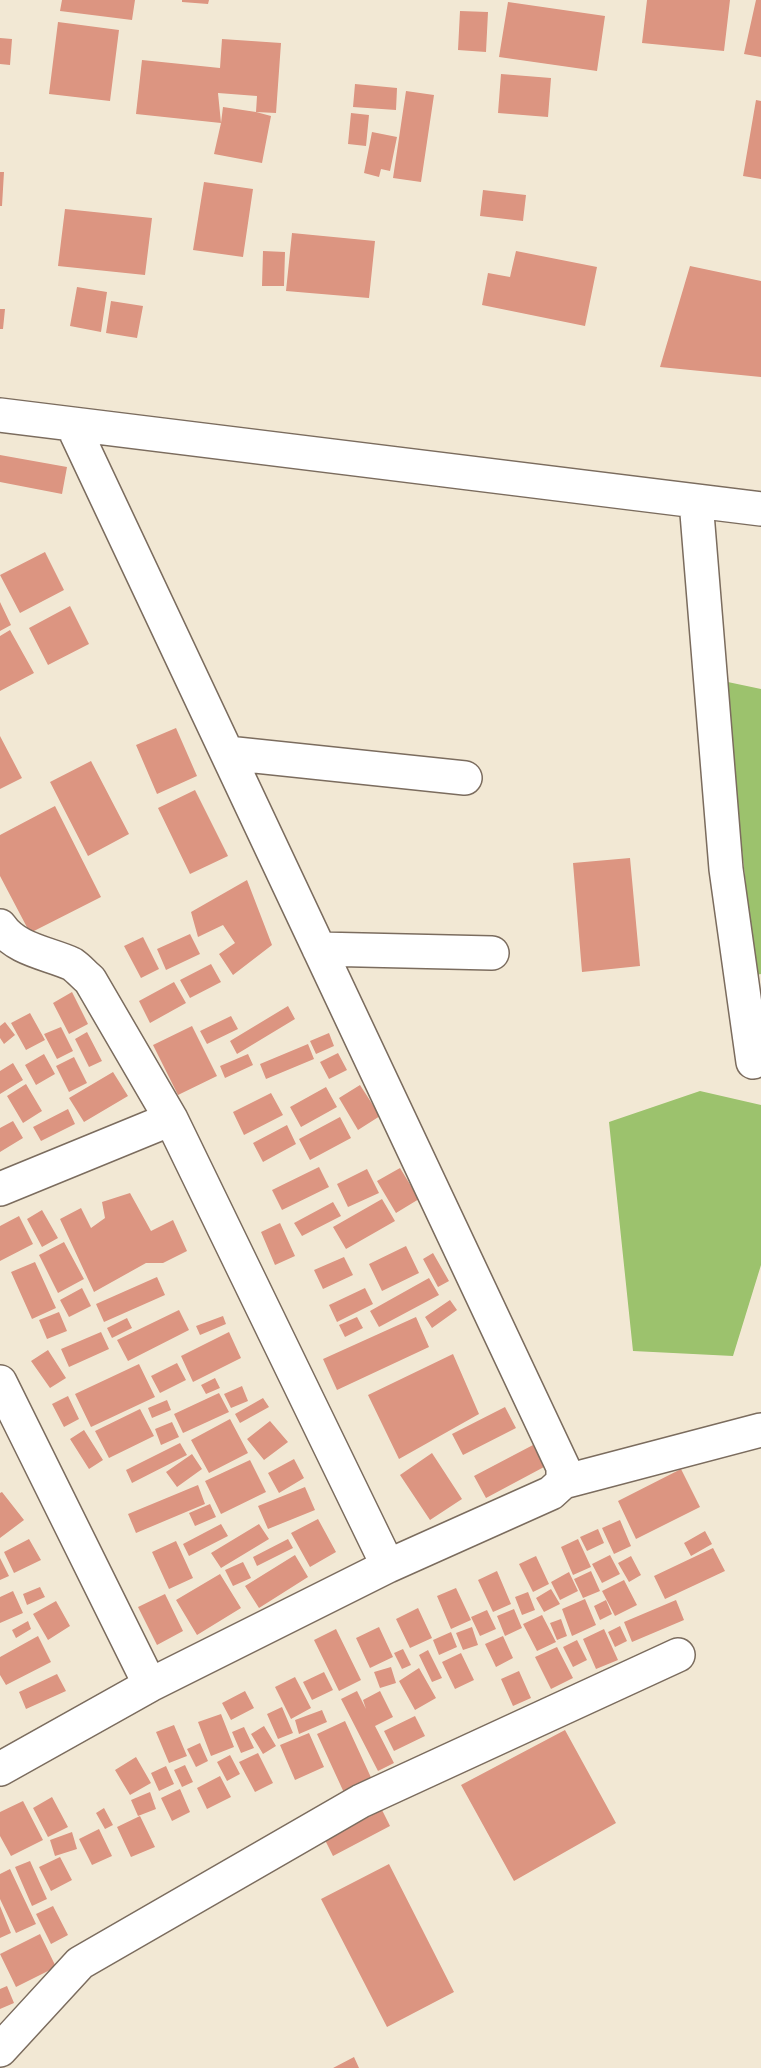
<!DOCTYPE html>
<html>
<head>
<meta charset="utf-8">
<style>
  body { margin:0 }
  canvas { display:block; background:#f2e8d4 }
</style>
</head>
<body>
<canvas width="761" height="2068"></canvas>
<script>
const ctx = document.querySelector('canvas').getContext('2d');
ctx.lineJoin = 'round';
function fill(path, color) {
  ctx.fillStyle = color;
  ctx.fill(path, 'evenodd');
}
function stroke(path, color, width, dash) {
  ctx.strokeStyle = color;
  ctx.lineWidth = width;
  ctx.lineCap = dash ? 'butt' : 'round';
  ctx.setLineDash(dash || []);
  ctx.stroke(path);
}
fill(new Path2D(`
  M723,681L761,689V974L756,975Z
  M700,1091L761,1105V1265L733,1356L633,1351L609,1122Z`), '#9cc26d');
fill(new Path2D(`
  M62,0H135L132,20L60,11Z
  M182,0H209L208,4L182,2Z
  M647,0H730L724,51L642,43Z
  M756,0H761V57L744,54Z
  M508,2L605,16L597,71L499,57Z
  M460,11L488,12L486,52L458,50Z
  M58,22L119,30L110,101L49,94Z
  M0,38L12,39L10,65L0,64Z
  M222,39L281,43L276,113L256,112L271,116L262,163L214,154L221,123L136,114L142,60L220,68ZM218,93L257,96L256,112L223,107L221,123Z
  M501,74L551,78L548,117L498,113Z
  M355,84L397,88L396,110L353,107Z
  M406,91L434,95L421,182L393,178Z
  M756,100L761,101V179L743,176Z
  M351,113L369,115L366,146L348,144Z
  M372,132L397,137L390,171L381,169L379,177L364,173Z
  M0,172H4L2,206H0Z
  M204,182L253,189L243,257L193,250Z
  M483,190L526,195L523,221L480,216Z
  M65,209L152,218L145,275L58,266Z
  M292,233L375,241L369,298L286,291Z
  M263,251L285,252L284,286H262Z
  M516,251L597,267L585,326L482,305L488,273L510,277Z
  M690,266L761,281V377L660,367Z
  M77,287L107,292L101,332L70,326Z
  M111,301L143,306L137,338L106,333Z
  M0,309H5L3,329H0Z
  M0,455L67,467L62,494L0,482Z
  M45,552L64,590L20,613L0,575Z
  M0,602L11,625L0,631Z
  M70,606L89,644L48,665L29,628Z
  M10,630L34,673L0,691V636Z
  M176,728L197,776L157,794L136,745Z
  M0,736L22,778L0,789Z
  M91,761L129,834L88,856L50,782Z
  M195,790L228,856L190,874L158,808Z
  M55,806L101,897L30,933L0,876V835Z
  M630,858L640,966L582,972L573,863Z
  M247,880L272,945L233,975L219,954L235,943L223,925L198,937L191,912Z
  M190,934L200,954L166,970L157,949Z
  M143,937L159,969L141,978L124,946Z
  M211,964L221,982L190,998L180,980Z
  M174,982L186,1003L150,1023L139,1001Z
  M72,992L88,1024L69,1034L53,1003Z
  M288,1006L295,1019L237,1054L230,1041Z
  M30,1013L45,1040L26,1050L11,1023Z
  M231,1016L238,1029L207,1044L200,1031Z
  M5,1022L15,1035L4,1044L0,1038V1026Z
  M192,1026L217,1076L178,1095L153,1045Z
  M61,1027L73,1051L57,1059L44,1034Z
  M87,1032L102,1061L89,1067L75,1039Z
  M329,1033L334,1046L316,1054L310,1041Z
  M308,1044L314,1059L266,1079L260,1064Z
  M338,1053L347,1070L329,1079L320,1062Z
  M44,1054L55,1074L36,1085L25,1065Z
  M248,1054L253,1065L225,1078L220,1066Z
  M74,1057L87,1083L69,1092L56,1066Z
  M13,1063L23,1080L0,1094V1071Z
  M113,1072L128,1096L84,1122L69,1098Z
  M26,1084L42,1111L23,1123L7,1096Z
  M360,1085L380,1116L358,1130L339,1098Z
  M326,1087L337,1107L301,1127L290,1107Z
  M271,1093L283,1115L244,1135L233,1112Z
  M68,1109L75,1124L41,1141L33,1127Z
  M340,1117L351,1138L310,1160L299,1139Z
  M13,1121L23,1138L0,1152V1128Z
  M287,1125L296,1144L263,1162L253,1143Z
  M319,1167L329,1187L282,1210L272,1190Z
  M400,1168L419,1199L396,1213L377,1181Z
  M367,1169L379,1193L348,1207L337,1184Z
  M130,1193L151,1231L173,1220L187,1251L163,1263H146L94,1292L60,1219L81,1208L91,1228L105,1218L102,1202Z
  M382,1199L395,1221L346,1249L333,1227Z
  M333,1202L341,1216L302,1236L294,1223Z
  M42,1210L58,1238L42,1247L27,1219Z
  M19,1216L33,1244L0,1261V1226Z
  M280,1223L295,1256L275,1265L261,1232Z
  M64,1242L84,1279L58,1293L39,1255Z
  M406,1246L419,1273L382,1291L369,1264Z
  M433,1253L449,1281L438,1287L423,1259Z
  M344,1257L353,1275L323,1289L314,1270Z
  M35,1262L56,1308L32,1319L11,1272Z
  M157,1277L165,1295L104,1322L96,1304Z
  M429,1278L439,1295L379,1327L370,1311Z
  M82,1288L91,1306L69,1317L60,1300Z
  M365,1288L373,1304L337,1322L329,1305Z
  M450,1300L457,1310L432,1328L425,1317Z
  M179,1310L189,1330L128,1361L117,1340Z
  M59,1312L67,1331L47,1339L39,1320Z
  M223,1316L226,1324L200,1335L196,1326Z
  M357,1317L363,1328L345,1337L339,1325Z
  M416,1317L429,1347L337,1390L323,1359Z
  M127,1318L132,1328L112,1338L107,1328Z
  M101,1332L109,1349L69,1367L61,1349Z
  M229,1332L241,1358L193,1382L181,1356Z
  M48,1350L66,1378L50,1388L31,1361Z
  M453,1354L479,1414L399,1459L368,1395Z
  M177,1363L186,1380L160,1393L151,1376Z
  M139,1364L155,1397L91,1427L75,1394Z
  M215,1378L220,1388L206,1394L201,1385Z
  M242,1386L248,1401L231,1408L224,1394Z
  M219,1393L229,1412L183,1433L174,1414Z
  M68,1396L79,1419L64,1427L52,1404Z
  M263,1398L269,1407L240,1423L235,1414Z
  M167,1400L171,1410L152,1418L148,1408Z
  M505,1407L516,1428L463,1455L452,1434Z
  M140,1409L154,1436L109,1458L95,1431Z
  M230,1419L248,1453L209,1473L191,1440Z
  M270,1421L288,1442L264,1460L247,1439Z
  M172,1422L179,1437L161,1445L155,1429Z
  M84,1430L103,1460L89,1469L70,1439Z
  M180,1443L187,1455L132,1483L126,1470Z
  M533,1445L544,1467L486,1498L474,1476Z
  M432,1453L462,1499L430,1520L400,1475Z
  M192,1454L202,1469L177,1487L166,1472Z
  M294,1459L304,1478L279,1493L268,1473Z
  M250,1460L266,1492L221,1514L205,1481Z
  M681,1469L700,1507L636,1539L618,1501Z
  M198,1485L205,1504L136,1533L128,1514Z
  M305,1487L315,1510L268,1529L258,1506Z
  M2,1492L24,1520L0,1538V1493Z
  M210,1504L216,1517L195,1526L189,1513Z
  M318,1519L336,1552L310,1567L291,1533Z
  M620,1520L631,1546L614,1554L602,1528Z
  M221,1524L228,1536L189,1556L183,1544Z
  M259,1524L269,1539L221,1568L211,1553Z
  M598,1529L604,1543L587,1551L580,1537Z
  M705,1531L712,1544L691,1556L684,1543Z
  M29,1539L41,1560L14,1573L4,1552Z
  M288,1539L293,1548L257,1566L253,1557Z
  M578,1539L591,1567L573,1575L561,1547Z
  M176,1541L193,1578L169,1589L152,1552Z
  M713,1548L725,1571L665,1599L654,1576Z
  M295,1555L308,1577L259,1608L245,1586Z
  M610,1555L620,1574L602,1583L592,1564Z
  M536,1556L549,1584L533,1592L519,1564Z
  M631,1556L641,1575L629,1582L618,1563Z
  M0,1558L9,1576L0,1580Z
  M243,1562L251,1578L233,1586L225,1570Z
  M497,1571L511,1604L493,1612L478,1580Z
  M591,1571L600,1591L583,1598L574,1579Z
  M569,1572L578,1591L560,1600L551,1582Z
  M220,1574L241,1608L197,1635L176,1600Z
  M624,1580L637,1605L615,1616L602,1591Z
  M40,1587L45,1597L27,1605L23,1594Z
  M456,1588L471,1620L451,1629L437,1596Z
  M551,1589L560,1604L544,1612L536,1598Z
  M13,1591L23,1613L0,1623V1597Z
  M528,1592L535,1610L522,1615L515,1597Z
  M165,1594L183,1631L157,1645L138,1607Z
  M585,1599L596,1625L572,1636L562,1609Z
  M606,1600L612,1614L600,1620L594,1606Z
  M676,1600L684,1620L632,1642L624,1622Z
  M56,1601L70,1626L48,1640L33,1614Z
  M418,1608L432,1638L410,1648L396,1619Z
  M514,1609L522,1628L505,1636L497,1616Z
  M487,1610L496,1629L480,1636L471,1617Z
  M542,1615L556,1642L537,1651L523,1624Z
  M561,1619L567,1636L557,1640L550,1623Z
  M28,1621L31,1629L16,1638L12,1630Z
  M620,1626L627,1641L615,1647L608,1632Z
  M379,1627L393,1657L370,1668L356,1638Z
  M472,1627L478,1645L463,1650L456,1633Z
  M336,1629L361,1680L339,1691L314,1640Z
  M604,1629L618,1660L596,1669L583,1639Z
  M451,1632L457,1647L439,1655L433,1640Z
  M38,1636L51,1662L6,1685L0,1675V1657Z
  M503,1636L513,1658L496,1667L485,1644Z
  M577,1640L587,1660L573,1667L563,1647Z
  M557,1647L573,1678L551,1689L535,1657Z
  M403,1649L411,1665L402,1669L394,1653Z
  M428,1650L442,1678L432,1682L419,1655Z
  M461,1653L474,1680L455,1689L442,1662Z
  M391,1667L396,1683L380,1688L374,1672Z
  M419,1668L436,1698L415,1710L399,1681Z
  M519,1671L531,1698L513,1706L501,1679Z
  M324,1672L333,1690L312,1700L303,1682Z
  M57,1674L66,1691L26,1709L19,1692Z
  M295,1677L311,1708L291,1719L275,1687Z
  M245,1691L254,1708L231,1720L222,1703Z
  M357,1691L366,1709L363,1700L380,1691L393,1717L375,1726L394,1763L378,1771L341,1699Z
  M282,1707L293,1733L278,1739L267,1714Z
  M322,1710L327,1722L299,1734L295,1720Z
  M221,1714L234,1747L211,1756L198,1722Z
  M415,1716L425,1736L394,1751L384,1731Z
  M345,1721L374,1784L346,1797L317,1734Z
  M174,1725L187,1756L169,1763L156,1732Z
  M264,1726L276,1746L263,1754L251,1734Z
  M244,1727L254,1748L241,1753L232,1732Z
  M565,1730L616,1823L514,1881L461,1785Z
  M309,1733L324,1767L295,1780L280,1745Z
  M200,1743L208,1761L196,1767L187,1749Z
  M258,1753L273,1783L255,1792L239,1762Z
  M230,1755L240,1774L227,1781L217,1762Z
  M136,1757L151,1783L130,1795L115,1770Z
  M185,1765L193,1782L182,1787L174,1770Z
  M166,1766L174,1784L159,1791L151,1773Z
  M220,1776L231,1797L207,1809L197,1788Z
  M180,1789L190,1812L172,1821L161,1798Z
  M150,1792L156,1809L138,1816L131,1800Z
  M52,1797L68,1827L48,1837L33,1808Z
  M23,1801L43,1840L11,1856L0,1836V1812Z
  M104,1808L113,1825L105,1829L96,1813Z
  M382,1810L390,1826L333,1856L325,1840Z
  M140,1816L155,1847L131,1857L117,1827Z
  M99,1829L112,1856L92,1865L79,1839Z
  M72,1832L77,1849L55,1856L50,1840Z
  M60,1857L72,1880L51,1891L39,1867Z
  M30,1861L47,1899L32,1906L15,1867Z
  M389,1864L454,1992L387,2027L321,1899Z
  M10,1869L36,1924L16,1933L0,1899V1874Z
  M0,1906L11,1933L0,1938Z
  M53,1906L68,1935L51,1944L36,1914Z
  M40,1934L56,1967L16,1987L0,1954Z
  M7,1986L14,2003L0,2009V1989Z
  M354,2057L359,2068H333Z`), '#dc9581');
const minor = new Path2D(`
  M0,415L761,509
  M72,424L563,1467V1482
  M696,501L726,869L753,1062
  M227,753L465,778
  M0,926C16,950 48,953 72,964C78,968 84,975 90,980L171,1119L388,1566
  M319,949L492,953
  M0,1189L171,1119
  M0,1382L150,1685
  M0,1769L150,1685L388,1566L551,1493L563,1482L761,1430
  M0,2050L80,1963L361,1801L678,1655`);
stroke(minor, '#7b6c5e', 36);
stroke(minor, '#fff', 33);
</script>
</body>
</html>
